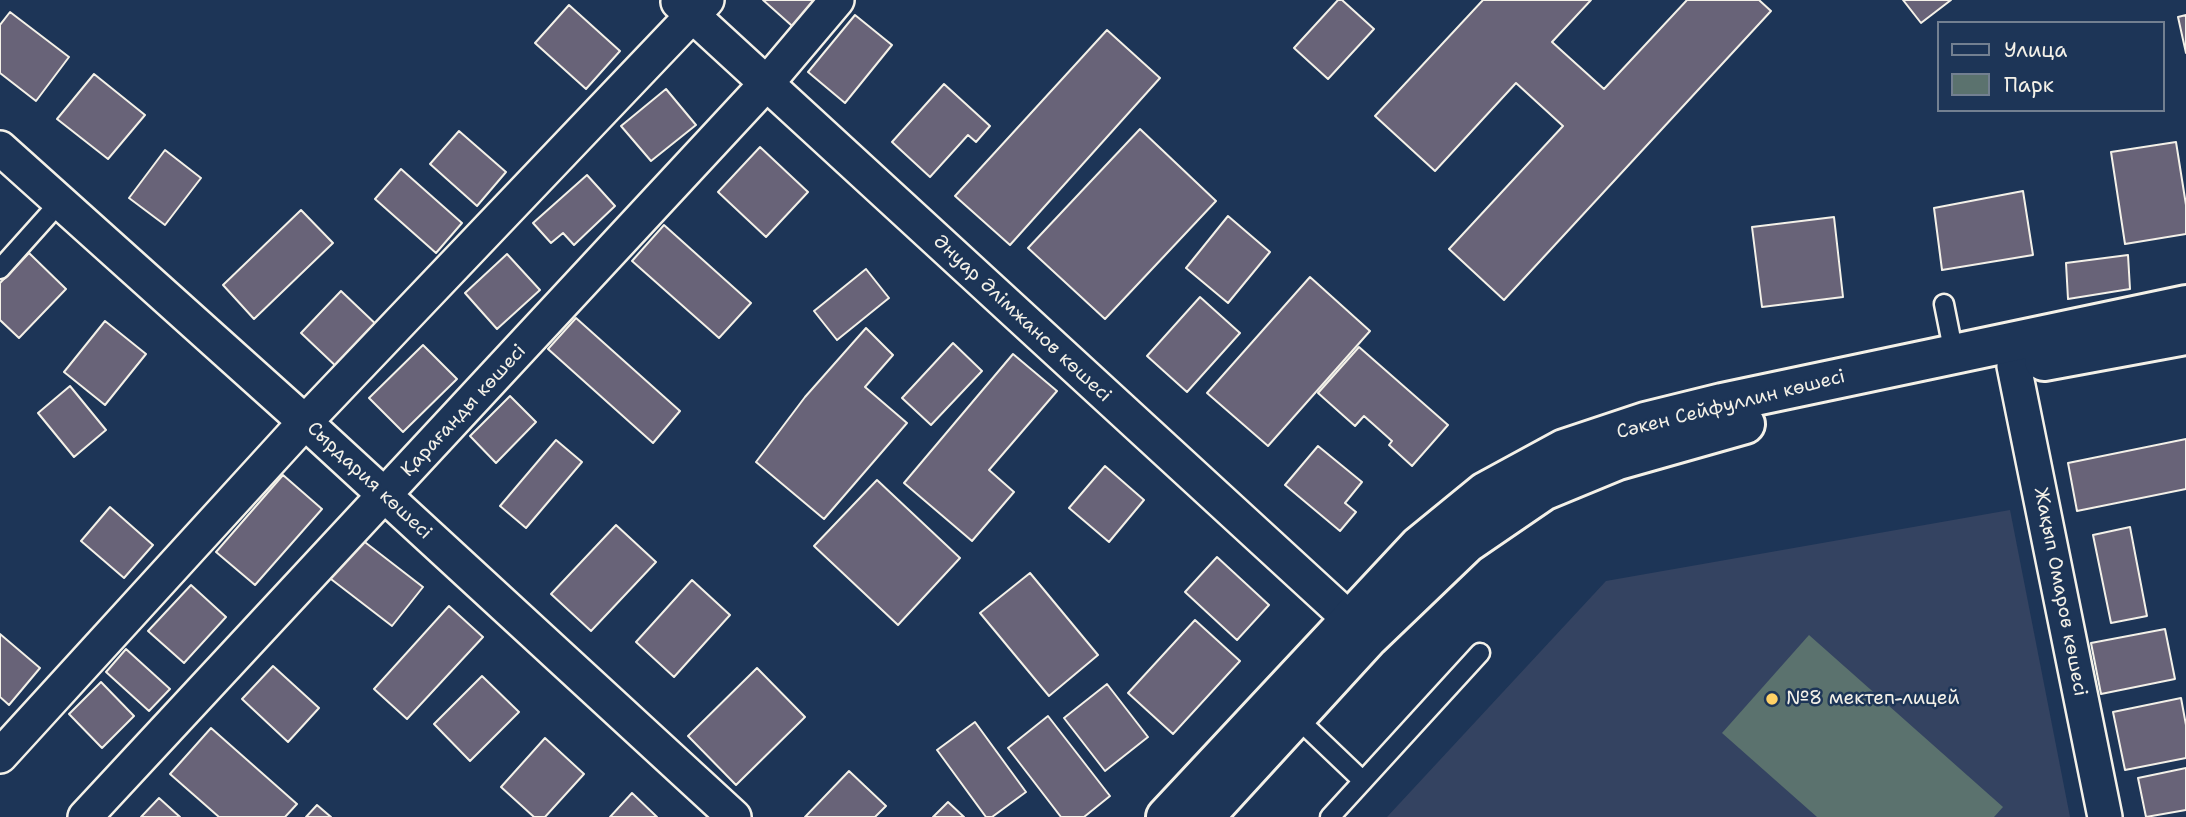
<!DOCTYPE html>
<html>
<head>
<meta charset="utf-8">
<style>
  body { margin:0 }
  #map { position:relative; width:2186px; height:817px; overflow:hidden; background:#1d3557; font-family:"Shantell Sans",sans-serif }
  canvas { display:block }
  .legend { position:absolute; left:1937px; top:21px; width:228px; height:91px; box-sizing:border-box; background:#1d3557; border:2px solid #738091; margin:0; padding:9px 12px; list-style:none; font-size:21px; color:#f4f1e8 }
  .legend li { display:flex; align-items:center; gap:14px; height:35px }
  .legend b { width:35px; border:2px solid #738091 }
</style>
</head>
<body>
<div id="map">
<canvas width="2186" height="817"></canvas>
<ul class="legend">
<li><b style="height:9px;background:#1d3557"></b>Улица</li>
<li><b style="height:19px;background:#5b726e"></b>Парк</li>
</ul>
</div>
<script>
const ctx = document.querySelector('canvas').getContext('2d');
ctx.lineJoin = 'round';
function fill(path, color) {
  ctx.fillStyle = color;
  ctx.fill(path, 'evenodd');
}
function stroke(path, color, width, dash) {
  ctx.strokeStyle = color;
  ctx.lineWidth = width;
  ctx.lineCap = dash ? 'butt' : 'round';
  ctx.setLineDash(dash || []);
  ctx.stroke(path);
}
function write(font, color, halo, rows, align = 'center') {
  ctx.font = font + ' "Shantell Sans",sans-serif';
  ctx.lineWidth = 5;
  ctx.setLineDash([]);
  ctx.textBaseline = 'middle';
  ctx.strokeStyle = halo;
  ctx.fillStyle = color;
  for (const [text, x, y, turn = 0] of rows) {
    ctx.save();
    ctx.translate(x, y);
    ctx.rotate((+turn || 0) * Math.PI / 180);
    ctx.textAlign = isNaN(turn) ? turn : align;
    if (halo) ctx.strokeText(text, 0, 0);
    ctx.fillText(text, 0, 0);
    ctx.restore();
  }
}
fill(new Path2D(`
  M2010,510L2070,817H1387L1606,581Z`), '#344361');
fill(new Path2D(`
  M1809,635L2003,807L1994,817H1817L1722,733Z`), '#5b726e');
const building = new Path2D(`
  M763,0H829L800,33Z
  M1338,0H1342L1374,29L1328,79L1294,48Z
  M1483,0H1591L1552,42L1604,89L1687,0H1759L1771,11L1504,300L1449,249L1563,126L1516,83L1435,171L1375,116Z
  M1903,0H1951L1921,23Z
  M569,5L620,51L586,89L535,43Z
  M10,12L69,57L36,101L0,73V25Z
  M855,15L892,45L845,103L808,72Z
  M2186,15V53L2178,17Z
  M1107,30L1160,78L1010,245L955,196Z
  M94,74L145,115L108,159L57,119Z
  M944,84L990,126L976,142L968,135L930,177L892,142Z
  M666,89L696,125L651,161L621,126Z
  M1140,129L1216,201L1105,319L1028,248Z
  M459,131L506,172L477,206L430,164Z
  M2176,142L2186,205V234L2125,244L2111,152Z
  M760,147L808,192L766,237L718,192Z
  M165,150L201,178L165,225L129,198Z
  M401,169L462,223L436,253L375,199Z
  M587,175L615,206L574,245L563,233L551,243L533,223Z
  M2023,191L2033,255L1942,270L1934,208Z
  M301,210L333,243L254,319L223,285Z
  M1228,216L1270,252L1228,303L1186,268Z
  M1834,217L1843,297L1762,307L1752,227Z
  M664,225L751,303L719,338L632,261Z
  M29,253L66,289L19,338L0,320V283Z
  M507,254L540,290L497,329L465,293Z
  M2128,255L2130,289L2068,299L2066,263Z
  M866,269L889,298L837,340L814,311Z
  M1310,277L1370,331L1268,446L1207,393Z
  M341,291L381,329L341,371L301,333Z
  M1200,297L1240,333L1187,392L1147,356Z
  M576,318L680,411L653,443L548,349Z
  M105,321L146,354L105,405L64,372Z
  M866,328L893,355L865,387L907,423L824,519L756,462L805,397Z
  M953,343L982,371L931,425L902,398Z
  M423,345L457,379L403,432L369,398Z
  M1359,347L1448,425L1412,466L1389,445L1392,441L1364,416L1355,426L1318,393Z
  M1013,354L1057,391L989,470L1014,492L972,541L904,483Z
  M70,386L106,430L74,457L38,413Z
  M510,396L536,422L496,463L470,436Z
  M2186,439V489L2077,511L2068,463Z
  M556,440L582,462L526,528L500,506Z
  M1318,446L1362,482L1345,503L1356,512L1340,531L1285,485Z
  M1105,466L1144,500L1109,542L1069,508Z
  M283,475L322,509L255,585L216,552Z
  M877,480L960,558L898,625L814,546Z
  M110,507L153,545L124,578L81,541Z
  M616,525L656,562L591,631L551,594Z
  M2130,527L2147,616L2111,623L2093,535Z
  M357,536L423,587L392,626L327,576Z
  M1217,557L1269,605L1237,640L1185,592Z
  M1030,573L1098,655L1049,696L980,613Z
  M692,580L730,615L674,677L636,642Z
  M191,585L226,617L184,663L148,631Z
  M449,606L483,637L407,719L374,689Z
  M1195,620L1240,661L1173,734L1128,693Z
  M2165,629L2175,679L2101,694L2091,643Z
  M0,634L40,668L9,705L0,697Z
  M126,649L170,689L149,711L106,672Z
  M273,666L319,708L288,742L242,699Z
  M757,668L805,717L736,785L688,736Z
  M482,676L519,712L470,761L434,724Z
  M101,682L134,716L102,748L69,714Z
  M1107,684L1148,737L1105,771L1064,718Z
  M2181,698L2186,725V758L2125,770L2113,712Z
  M1048,716L1110,796L1084,817H1061L1008,748Z
  M975,722L1026,792L992,817H986L937,750Z
  M211,728L297,804L285,817H219L170,774Z
  M545,738L584,774L545,817H534L501,787Z
  M2186,768V810L2146,817L2138,778Z
  M849,771L886,806L875,817H805Z
  M632,793L657,817H610Z
  M159,798L180,817H141Z
  M948,802L964,817H933Z
  M317,805L331,817H306Z`);
fill(building, '#686378');
stroke(building, '#f4f1e8', 2);
const service = new Path2D(`
  M0,269L60,202
  M1944,304L1954,354
  M1297,718L1363,781
  M1330,817L1480,653`);
const minor = new Path2D(`
  M678,2L1369,637
  M0,148L305,422L734,817
  M2014,366L2105,817
  M0,756L305,422L707,0
  M85,817L766,84L837,0`);
const tertiary = new Path2D(`
  M2044,361L2186,335
  M1166,817L1419,546L1485,492L1564,449L1645,422L1722,403L2186,305
  M1204,817L1369,637L1467,543L1543,491L1618,460L1745,424`);
stroke(service, '#f4f1e8', 23);
stroke(minor, '#f4f1e8', 38);
stroke(tertiary, '#f4f1e8', 44);
stroke(service, '#1d3557', 18);
stroke(minor, '#1d3557', 33);
stroke(tertiary, '#1d3557', 38);
for (const [x, y, r, color] of [
  [1772,699,7,"#ffd166"]
]) {
  const dot = new Path2D();
  dot.arc(x, y, r, 0, 2 * Math.PI);
  ctx.fillStyle = color;
  ctx.fill(dot);
  stroke(dot, '#1d3557', 2.5);
}
write('19px', '#f4f1e8', '#1d3557', [
  ["Әнуар Әлімжанов көшесі",1022,319,43],
  ["Сәкен Сейфуллин көшесі",1731,405,-14],
  ["Қарағанды көшесі",464,411,-47],
  ["Сырдария көшесі",369,481,43],
  ["Жақып Омаров көшесі",2060,592,79]
]);
write('19px', '#f4f1e8', '#1d3557', [
  ["№8 мектеп-лицей",1786,699]
], 'left');
</script>
</body>
</html>
